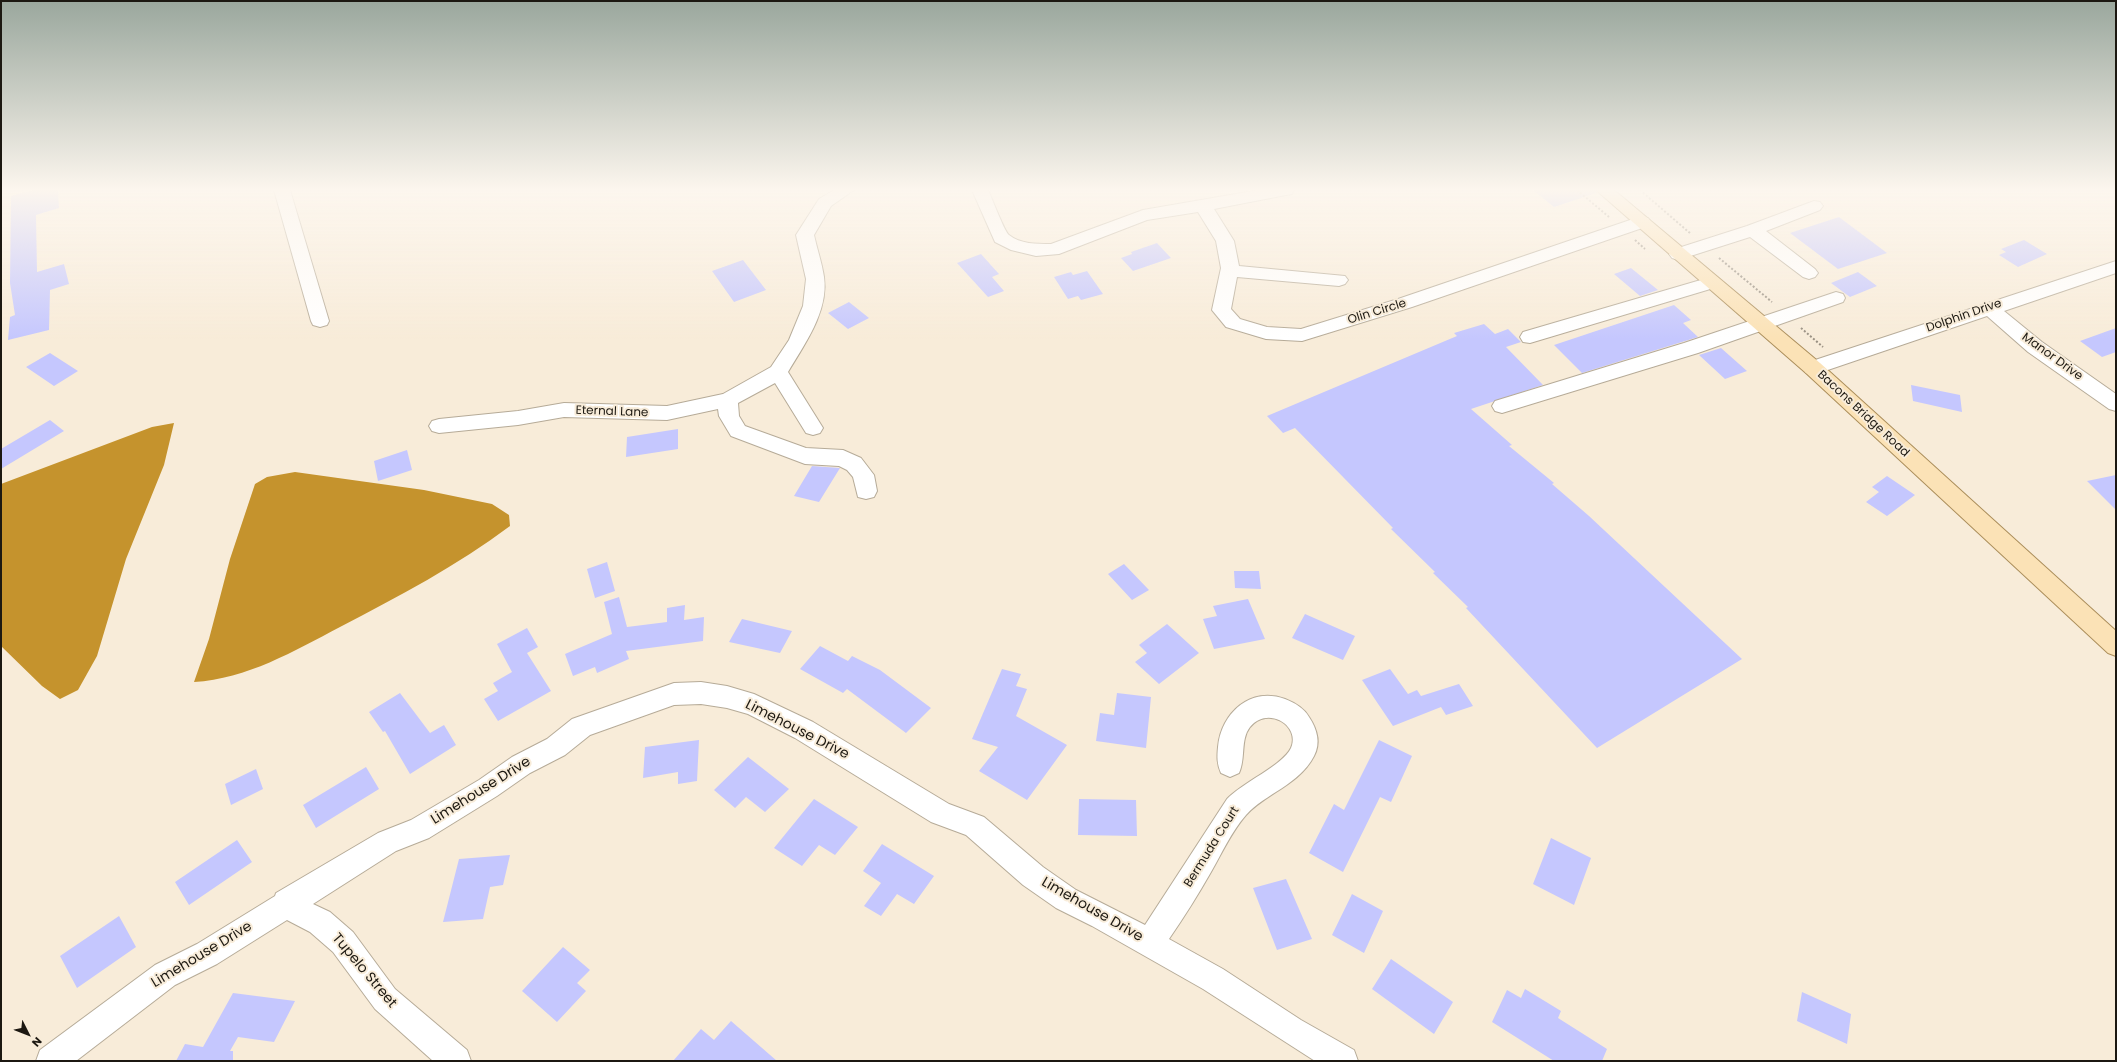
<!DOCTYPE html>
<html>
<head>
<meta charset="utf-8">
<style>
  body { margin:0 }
  #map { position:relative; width:2117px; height:1062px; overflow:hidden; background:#f8ecd9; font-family:Poppins,sans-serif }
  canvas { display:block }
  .frame { position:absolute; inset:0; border:2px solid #1c1811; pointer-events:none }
  .north { position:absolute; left:8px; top:1014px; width:40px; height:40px; -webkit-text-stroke:3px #f8ecd9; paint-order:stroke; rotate:132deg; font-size:11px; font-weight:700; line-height:16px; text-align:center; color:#1c1811 }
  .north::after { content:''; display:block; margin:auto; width:14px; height:18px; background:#1c1811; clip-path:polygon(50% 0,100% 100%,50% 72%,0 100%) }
</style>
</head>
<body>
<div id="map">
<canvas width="2117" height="1062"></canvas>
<div class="frame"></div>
<div class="north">N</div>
</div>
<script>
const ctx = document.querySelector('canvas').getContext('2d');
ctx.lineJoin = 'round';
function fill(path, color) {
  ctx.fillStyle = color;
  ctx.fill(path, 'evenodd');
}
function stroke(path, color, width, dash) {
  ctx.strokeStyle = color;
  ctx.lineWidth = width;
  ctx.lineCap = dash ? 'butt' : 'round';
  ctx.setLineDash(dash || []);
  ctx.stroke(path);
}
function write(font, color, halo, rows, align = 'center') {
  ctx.font = font + ' Poppins,sans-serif';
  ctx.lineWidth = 4;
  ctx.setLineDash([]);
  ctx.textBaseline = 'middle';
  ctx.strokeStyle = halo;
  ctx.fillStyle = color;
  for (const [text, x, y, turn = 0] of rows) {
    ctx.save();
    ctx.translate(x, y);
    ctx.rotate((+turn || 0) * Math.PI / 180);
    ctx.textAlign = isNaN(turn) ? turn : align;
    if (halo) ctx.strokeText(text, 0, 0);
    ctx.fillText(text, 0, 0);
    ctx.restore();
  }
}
fill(new Path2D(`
  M174,423L164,465L126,559L97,656L78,690L60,699L42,686L1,646V484L152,427Z
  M295,472L424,490L492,504L509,515L510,526C457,566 399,596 340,627C294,651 247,679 194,682L209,639L230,559L255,484L267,477Z`), '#c5932d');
fill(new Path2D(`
  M34,190H58L59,208L36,215L37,272L64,264L69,284L50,290L49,330L8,340L10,317L15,315L10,283L11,196Z
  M1533,190H1595L1596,193L1554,207Z
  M1839,217L1887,253L1838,269L1790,233Z
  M2024,240L2047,254L2018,267L1999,255L2006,252L2001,249Z
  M1157,243L1171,258L1133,271L1121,258L1132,254L1131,252Z
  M981,254L999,274L992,277L1004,291L988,297L957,263Z
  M743,260L766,290L734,302L712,271Z
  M1631,268L1658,290L1640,296L1614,274Z
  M1087,271L1103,294L1081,300L1078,296L1068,299L1054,277L1071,272L1073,275Z
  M1858,272L1877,286L1850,297L1831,283Z
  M849,302L869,318L848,329L828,313Z
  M1674,305L1691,320L1683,323L1698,337L1582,373L1554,345Z
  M1484,324L1495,334L1508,329L1521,342L1506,347L1543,385L1471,409L1512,445L1509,446L1554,483L1552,484L1589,516L1742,659L1597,748L1466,608L1468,607L1433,573L1435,572L1391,529L1393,528L1295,428L1283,433L1267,416L1457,336L1454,333Z
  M2116,328V352L2102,357L2080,341Z
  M1721,348L1747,371L1725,379L1699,355Z
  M50,353L78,371L54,386L26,367Z
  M1911,385L1960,395L1962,412L1913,401Z
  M50,420L64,431L1,469V449Z
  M678,429V449L626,457L627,437Z
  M407,450L412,470L378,481L374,461Z
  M812,466L840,468L819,502L794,496Z
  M2116,475V510L2087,481Z
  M1887,476L1915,495L1887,516L1866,502L1879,492L1872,487Z
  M607,562L615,591L595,598L587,569Z
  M1124,564L1149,590L1132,600L1108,574Z
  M1234,571H1259L1261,589L1235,588Z
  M619,597L627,627L667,622V608L685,605L684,620L704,617L703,641L626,651L629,659L597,673L595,667L573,676L565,654L612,634L604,602Z
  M1248,599L1265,639L1214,649L1203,619L1217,616L1213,606Z
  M1305,614L1355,636L1343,660L1292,638Z
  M742,619L792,631L780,653L729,642Z
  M1167,624L1199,653L1159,684L1135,662L1147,653L1139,645Z
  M527,628L538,647L527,653L551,691L498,721L484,699L498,691L493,683L512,672L497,644Z
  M820,646L848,661L852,656L880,670L931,708L906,733L847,689L843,693L800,669Z
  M1002,669L1021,674L1016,686L1027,689L1016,716L1067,745L1027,800L979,771L998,747L972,739Z
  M1390,669L1408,694L1417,690L1421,696L1459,684L1473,706L1446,715L1441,707L1393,726L1362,680Z
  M400,693L430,733L444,725L456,745L410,774L385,731L383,732L369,712Z
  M1117,693L1151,697L1146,748L1096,741L1100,713L1114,715Z
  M699,740L697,781L678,784V772L643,778L645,747Z
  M1379,740L1412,756L1391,802L1380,797L1343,872L1309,853L1334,804L1344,810Z
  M748,757L789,789L765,812L746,797L735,808L714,790Z
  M366,767L379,789L316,828L303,805Z
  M256,769L263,789L231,805L225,784Z
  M814,799L858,827L835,855L819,845L802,866L774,848Z
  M1079,799L1136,800L1137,836L1078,835Z
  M1551,838L1591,858L1574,905L1533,884Z
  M237,840L252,862L189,905L175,882Z
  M882,844L934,876L914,904L897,894L881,916L864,906L881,883L863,871Z
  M510,855L503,885L490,887L483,919L443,922L459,859Z
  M1286,879L1312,939L1277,950L1253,888Z
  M1352,894L1383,911L1364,953L1332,935Z
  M119,916L136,947L77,988L60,956Z
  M563,947L590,970L577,983L586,991L557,1022L522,991Z
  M1391,959L1453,1002L1434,1034L1372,989Z
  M1525,989L1561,1011L1558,1018L1607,1049L1602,1061H1554L1492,1022L1507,990L1521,998Z
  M1802,992L1851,1014L1847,1044L1797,1021Z
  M233,993L295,1001L274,1042L238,1037L230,1051H233V1061H176L185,1044L203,1047Z
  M731,1021L777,1061H673L701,1029L714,1040Z`), '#c5c7fe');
const minor = new Path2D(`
  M274,190H290L329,321L327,325L320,327L313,325L311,321Z
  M834,190H854L831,206L814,235C817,249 822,263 824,277C829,311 804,345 788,372L823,428L820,433L813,435L806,433L775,383L738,403L739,416L745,426L806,448L843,450L861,458L874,475L877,491L874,497L866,499L858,497L853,477L847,470L839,466L805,464L731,436L719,416L718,409L667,420L564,417L518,425L439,433L432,431L429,426L432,421L439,419L518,411L564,403L667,406L723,394L771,367L789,340L803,306L806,279L796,235L819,199Z
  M972,190H988C992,198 1004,231 1009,235C1020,244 1037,244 1051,244L1143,210L1259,190H1294L1292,194L1286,195L1214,209L1234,241L1239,266L1345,276L1348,280L1345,284L1339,286L1237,277L1231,309L1240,319L1267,327L1301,329L1398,299L1636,218L1642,217L1648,218L1651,222L1648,226L1412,307L1302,341L1266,339L1226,327L1212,310L1221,268L1216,241L1198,212L1147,220L1059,254L1036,256L1011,250L995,242Z
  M1814,201L1820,202L1823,206L1820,210L1766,231L1815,269L1818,273L1815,277L1809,279L1803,277L1750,237L1678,260L1672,258L1669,254L1672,250L1747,226Z
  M2116,261V273L2004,311L2042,342L2116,394V411L2109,409L2028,352L1987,316L1813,375L1806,373L1803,368L1806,363Z
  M1711,277L1717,279L1720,283L1717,287L1530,343L1523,342L1520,337L1523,332Z
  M1836,292L1843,294L1845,298L1843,302L1698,353L1502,413L1495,411L1492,406L1495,401L1684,343Z
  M701,682L727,686L754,694L813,722L949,804L984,817L1043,867L1076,890L1145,925L1227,799C1242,783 1283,765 1291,748C1301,726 1268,705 1250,727C1240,740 1246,758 1239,773L1230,777L1221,773C1217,764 1217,757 1218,747C1221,713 1251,686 1285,699C1295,703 1304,708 1309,717C1317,729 1321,743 1314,756C1299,785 1266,793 1246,815C1231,832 1222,853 1211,872C1198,895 1184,917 1169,939L1223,969L1301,1020L1354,1050L1358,1061H1315L1203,989L1092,926L1056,908L1023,885L966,835L931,822L795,738L748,714L727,708L701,704L674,705L590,735L565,755L530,773L497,796L429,838L396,851L313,904L330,912L353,932L395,989L467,1050L471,1061H433L375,1009L333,952L310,932L287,920L217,964L175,985L76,1061H36L40,1050L155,965L197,944L275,896L276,893L378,833L411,820L479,780L512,757L547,739L572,719L674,683Z`);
const major = new Path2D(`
  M1596,190H1614L1820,363L2116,631V656L2108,653L1806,373Z`);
stroke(minor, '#b6ab98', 2);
stroke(major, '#ac8f5c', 2);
stroke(new Path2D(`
  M1577,190L1609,217
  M1640,190L1691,234
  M1635,240L1645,249
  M1719,258L1772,302
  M1801,328L1823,347`), '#999082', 2, [2, 2]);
fill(minor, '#fff');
fill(major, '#fbe2b6');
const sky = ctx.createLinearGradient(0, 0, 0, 339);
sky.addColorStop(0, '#9aa79d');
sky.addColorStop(0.56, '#fcf6ee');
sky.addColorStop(1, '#fcf6ee00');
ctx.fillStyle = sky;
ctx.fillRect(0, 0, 2117, 339);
write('12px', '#1c1811', '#f8ecd9', [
  ["Olin Circle",1377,312,-17],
  ["Dolphin Drive",1964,316,-19],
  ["Manor Drive",2052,357,36],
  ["Eternal Lane",612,412,2],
  ["Bacons Bridge Road",1863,414,43],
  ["Bermuda Court",1212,847,-58]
]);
write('14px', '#1c1811', '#f8ecd9', [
  ["Limehouse Drive",797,730,27],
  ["Limehouse Drive",481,791,-32],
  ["Limehouse Drive",1092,910,30],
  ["Limehouse Drive",202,955,-31],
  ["Tupelo Street",364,971,50]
]);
</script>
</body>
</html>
